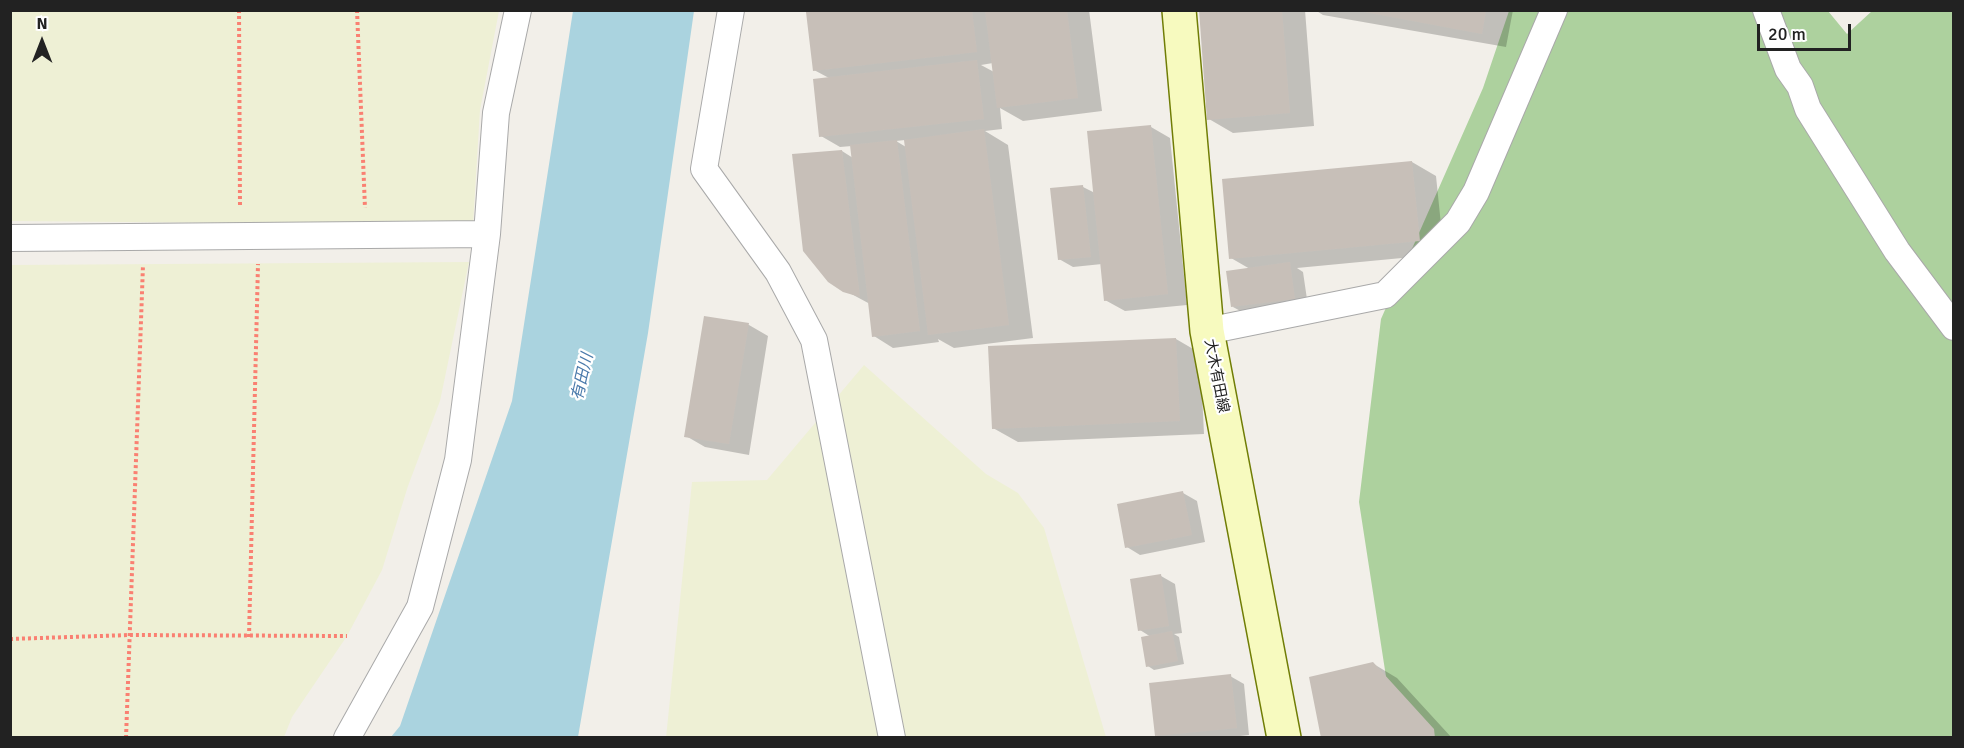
<!DOCTYPE html>
<html>
<head>
<meta charset="utf-8">
<style>
  body { margin:0 }
  #map { position:relative; width:1964px; height:748px; overflow:hidden; background:#f2efe9; font-family:Signika,sans-serif }
  canvas { display:block }
  .frame { position:absolute; inset:0; border:12px solid #222; pointer-events:none }
  .north { position:absolute; left:12px; top:12px; width:60px; height:60px; -webkit-text-stroke:4px #fff; paint-order:stroke; rotate:0deg; font-size:16px; font-weight:700; line-height:24px; text-align:center; color:#222 }
  .north::after { content:''; display:block; margin:auto; width:21px; height:27px; background:#222; clip-path:polygon(50% 0,100% 100%,50% 72%,0 100%) }
  .scale { position:absolute; left:1757px; top:24px; width:94px; height:27px; box-sizing:border-box; border:3px solid #222; border-top:0; padding-left:8px; font-size:18px; line-height:21px; white-space:nowrap; color:#222; -webkit-text-stroke:4px #fff; paint-order:stroke }
</style>
</head>
<body>
<div id="map">
<canvas width="1964" height="748"></canvas>
<div class="frame"></div>
<div class="north">N</div>
<div class="scale">20 m</div>
</div>
<script>
const ctx = document.querySelector('canvas').getContext('2d');
ctx.lineJoin = 'round';
function fill(path, color) {
  ctx.fillStyle = color;
  ctx.fill(path, 'evenodd');
}
function stroke(path, color, width, dash) {
  ctx.strokeStyle = color;
  ctx.lineWidth = width;
  ctx.lineCap = dash ? 'butt' : 'round';
  ctx.setLineDash(dash || []);
  ctx.stroke(path);
}
function write(font, color, halo, rows, align = 'center') {
  ctx.font = font + ' Signika,"Noto Sans JP",sans-serif';
  ctx.lineWidth = 4.5;
  ctx.setLineDash([]);
  ctx.textBaseline = 'middle';
  ctx.strokeStyle = halo;
  ctx.fillStyle = color;
  for (const [text, x, y, turn = 0] of rows) {
    ctx.save();
    ctx.translate(x, y);
    ctx.rotate((+turn || 0) * Math.PI / 180);
    ctx.textAlign = isNaN(turn) ? turn : align;
    if (halo) ctx.strokeText(text, 0, 0);
    ctx.fillText(text, 0, 0);
    ctx.restore();
  }
}
fill(new Path2D(`
  M11,11H499L480,110L473,225L11,221Z
  M469,262L440,401L408,486L382,570L347,636L292,717L284,737H11V265Z
  M864,365L986,474L1018,493L1044,528L1106,737L666,738L692,482L767,480Z`), '#eef0d5');
fill(new Path2D(`
  M1509,11H1828L1847,34L1872,11H1953V737H1411L1393,722L1359,502L1381,319L1483,88Z`), '#add19e');
fill(new Path2D(`
  M573,11H694L648,333L578,737H391L400,726L512,401Z`), '#aad3df');
fill(new Path2D(`
  M818,10H1089L1102,111L1023,121L1000,108L1002,129L985,131L1008,145L1033,338L954,348L938,339L939,342L893,348L874,336L870,304L844,290L842,151L853,158L852,146L840,147L821,136L829,78L814,70ZM993,63L994,72L981,65ZM905,140L906,147L896,141Z
  M1200,10H1305L1314,126L1233,133L1209,119Z
  M1315,10H1513L1506,47L1323,15Z
  M1151,127L1170,138L1187,305L1125,311L1105,300L1102,264L1073,267L1059,259L1083,187L1095,193Z
  M1412,162L1436,176L1444,254L1297,268L1303,272L1308,306L1246,314L1233,307L1250,269L1231,258Z
  M705,318L749,325L768,336L749,455L705,447L686,436Z
  M1176,339L1200,353L1204,434L1018,442L993,428Z
  M1183,493L1197,501L1205,542L1140,555L1127,547Z
  M1161,576L1175,584L1182,633L1174,634L1179,637L1184,664L1154,670L1148,666L1151,637L1140,630Z
  M1372,663L1397,678L1452,738H1322Z
  M1230,676L1244,684L1249,735L1222,738H1161L1156,735Z`), '#0003');
fill(new Path2D(`
  M821,10H972L977,52L813,71L806,12Z
  M985,10H1067L1078,98L997,108Z
  M1199,10H1282L1290,113L1207,120Z
  M1354,10H1486L1482,34Z
  M977,60L984,119L819,137L813,79Z
  M1151,125L1168,294L1104,301L1087,131Z
  M984,129L1009,325L928,335L904,140Z
  M897,140L920,331L872,337L850,145Z
  M842,150L860,297L843,292L828,282L803,251L792,154Z
  M1412,161L1420,241L1229,259L1222,179Z
  M1083,185L1091,257L1058,260L1050,188Z
  M1290,262L1295,299L1231,307L1226,271Z
  M704,316L749,323L729,444L684,437Z
  M1176,338L1180,421L992,429L988,346Z
  M1183,491L1192,535L1125,548L1117,504Z
  M1161,574L1169,626L1138,631L1130,579Z
  M1172,631L1178,661L1146,667L1141,637Z
  M1373,662L1434,729L1435,738H1321L1309,677Z
  M1231,674L1237,728L1155,736L1149,683Z`), '#c7bfb8');
const minor = new Path2D(`
  M731,10L704,169L778,272L814,340L892,738
  M1766,10L1788,69L1800,86L1808,109L1897,251L1954,327
  M10,238L487,234
  M1207,331L1385,295L1458,222L1476,192L1554,10
  M347,738L420,607L458,460L487,234L496,113L518,10`);
const secondary = new Path2D(`
  M1179,10L1207,331L1284,738`);
stroke(minor, '#a9a9a9', 28);
stroke(secondary, '#707d05', 36);
stroke(new Path2D(`
  M239,10L240,208
  M357,10L365,208
  M249,637L258,264
  M10,639L130,635L347,636
  M126,738L143,265`), '#fa8072', 4, [3, 3]);
stroke(minor, '#fff', 26);
stroke(secondary, '#f7fabf', 33);
write('15px', '#222', '#fff', [
  ["大木有田線",1216,376,79]
]);
write('italic 16px', '#4a7aab', '#fff', [
  ["有田川",583,377,-77]
]);
</script>
</body>
</html>
